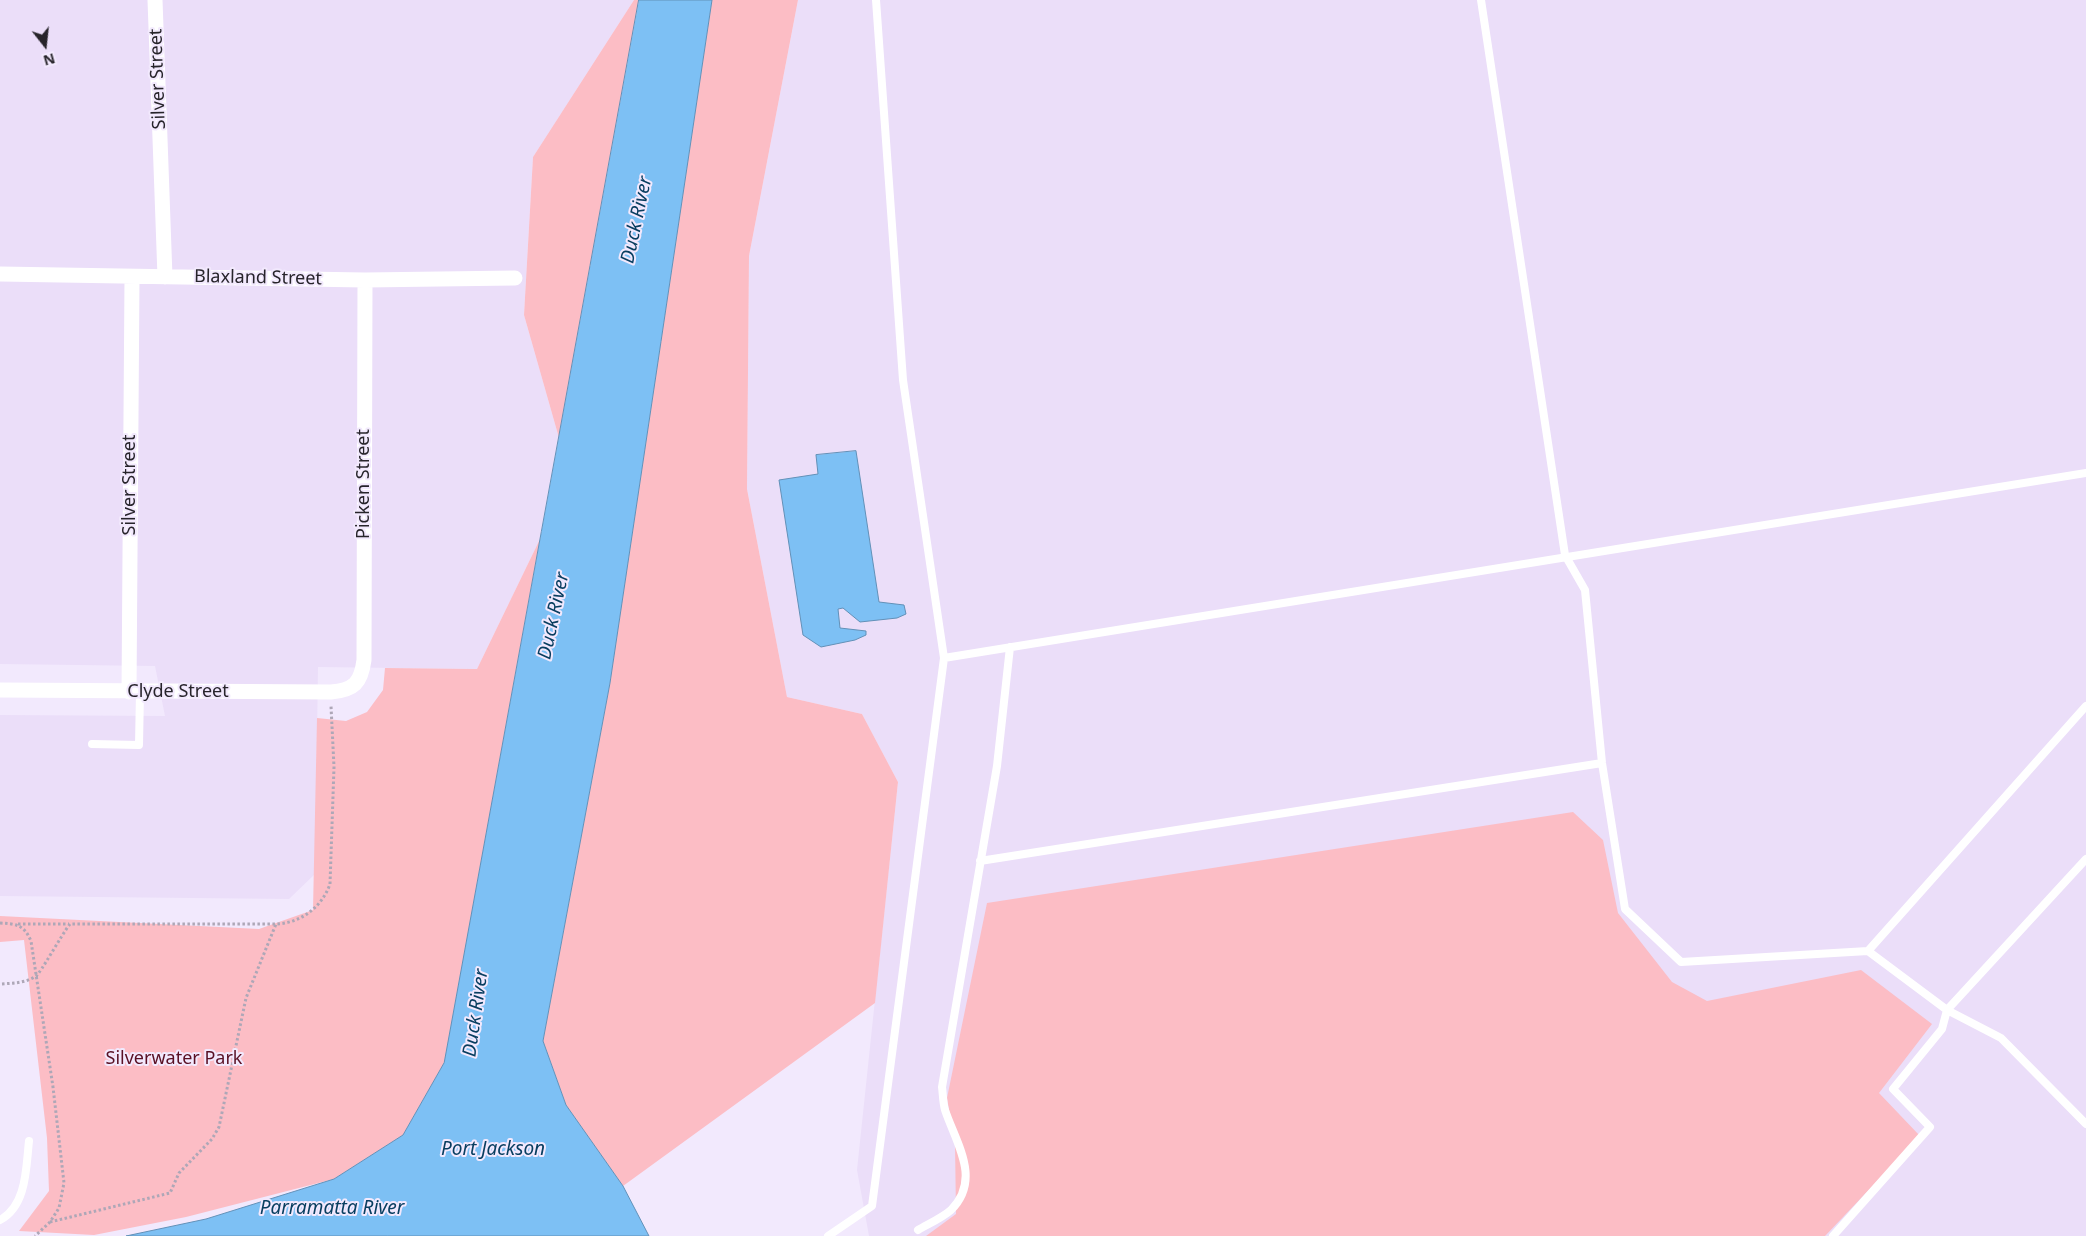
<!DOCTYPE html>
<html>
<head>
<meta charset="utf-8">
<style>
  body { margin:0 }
  #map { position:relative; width:2086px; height:1236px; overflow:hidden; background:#f2e9fd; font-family:"Noto Sans",sans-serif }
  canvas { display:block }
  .north { position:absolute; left:20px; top:20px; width:50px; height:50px; -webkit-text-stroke:4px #f2e9fd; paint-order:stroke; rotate:164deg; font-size:14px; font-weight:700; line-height:20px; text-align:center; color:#27242b }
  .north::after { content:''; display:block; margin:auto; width:18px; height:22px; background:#27242b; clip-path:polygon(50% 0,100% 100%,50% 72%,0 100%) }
</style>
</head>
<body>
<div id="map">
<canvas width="2086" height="1236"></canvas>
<div class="north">N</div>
</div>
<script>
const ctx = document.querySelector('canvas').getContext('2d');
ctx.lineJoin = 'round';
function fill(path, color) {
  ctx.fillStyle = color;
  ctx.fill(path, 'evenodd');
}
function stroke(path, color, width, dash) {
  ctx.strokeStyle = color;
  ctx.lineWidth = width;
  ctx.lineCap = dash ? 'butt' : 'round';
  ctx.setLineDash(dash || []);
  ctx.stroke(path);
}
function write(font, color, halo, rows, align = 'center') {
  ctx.font = font + ' "Noto Sans",sans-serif';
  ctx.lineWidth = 4;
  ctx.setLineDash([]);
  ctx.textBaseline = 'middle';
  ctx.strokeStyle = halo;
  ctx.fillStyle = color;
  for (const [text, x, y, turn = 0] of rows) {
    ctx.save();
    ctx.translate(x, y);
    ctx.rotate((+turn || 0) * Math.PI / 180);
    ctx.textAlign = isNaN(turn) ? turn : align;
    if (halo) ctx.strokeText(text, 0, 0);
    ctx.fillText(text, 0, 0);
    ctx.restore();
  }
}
fill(new Path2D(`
  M0,0H634L533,157L524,315L559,438L540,539L477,669L318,667L315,874L289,899L0,896V715L165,716L155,666L0,664Z
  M798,0H2086V1236H869L857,1170L898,782L862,714L787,697L747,489L749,256Z`), '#ebdef9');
fill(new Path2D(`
  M634,0H639L559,438L524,315L533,157Z
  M712,0H798L749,256L747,489L787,697L862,714L898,782L875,1003L623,1186L566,1105L543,1041L610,683Z
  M540,539L444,1063L403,1135L334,1179L186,1217L94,1235L19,1231L49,1191L47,1138L24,940L0,942V916L259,929L313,910L317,718L346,721L367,712L383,690L385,668L477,669Z
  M1573,812L1603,840L1618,913L1672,982L1707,1001L1861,970L1932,1024L1879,1093L1920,1136L1825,1236H926L956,1214L955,1144L947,1098L987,903Z`), '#fcbdc5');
const water = new Path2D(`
  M639,0H712L610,683L543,1041L566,1105L623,1186L649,1236H126L206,1219L334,1179L403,1135L444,1063Z
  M856,451L879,602L904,605L906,614L897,618L860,622L843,608L838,609L840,628L866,631V635L855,640L821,647L803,635L779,480L818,474L816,455Z`);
fill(water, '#7dc0f4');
stroke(water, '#6391b8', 1);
stroke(new Path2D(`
  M0,923C17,924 24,925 31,941L53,1087L64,1183L59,1208L50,1222L35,1236
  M18,924H69
  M2,984C14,983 26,983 36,976C40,974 62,934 70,924H276C301,923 322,907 330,884L334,767L331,706
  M50,1222L170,1193L179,1173L212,1139L219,1127L246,998L276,924`), '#aea7b7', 3, [2.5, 2.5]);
stroke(new Path2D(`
  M1481,0L1565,555L1585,590L1602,763L1625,909L1681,962L1868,951L1947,1010L2001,1038L2086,1124
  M944,658L2086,473
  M92,744L139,745L140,692
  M980,861L1602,763
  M1868,951L2086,706
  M0,1220C27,1206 26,1167 29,1141
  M918,1230C928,1224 942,1218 951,1210C982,1179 956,1143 945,1110C943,1103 943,1095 942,1087L997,766L1010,647
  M828,1236L872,1206L944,658L903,380L876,0
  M1833,1236L1930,1127L1893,1089L1942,1029L1947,1010L2086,859`), '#fff', 8);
stroke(new Path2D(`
  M155,0L165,277
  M0,274L365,280L515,278
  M0,690L331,692C354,690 361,683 364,660L365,280
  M129,692L132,277`), '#fff', 15);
write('18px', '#27242b', '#f2e9fd', [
  ["Silver Street",158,79,-92],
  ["Blaxland Street",258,278,1],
  ["Picken Street",364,484,-90],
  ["Silver Street",130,485,-90],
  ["Clyde Street",178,692]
]);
write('18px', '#591024', '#f2e9fd', [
  ["Silverwater Park",174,1059]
]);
write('italic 19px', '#083e60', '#f2e9fd', [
  ["Duck River",637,220,-78],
  ["Duck River",554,616,-78],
  ["Duck River",476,1013,-82],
  ["Port Jackson",493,1150],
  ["Parramatta River",332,1209]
]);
</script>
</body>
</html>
